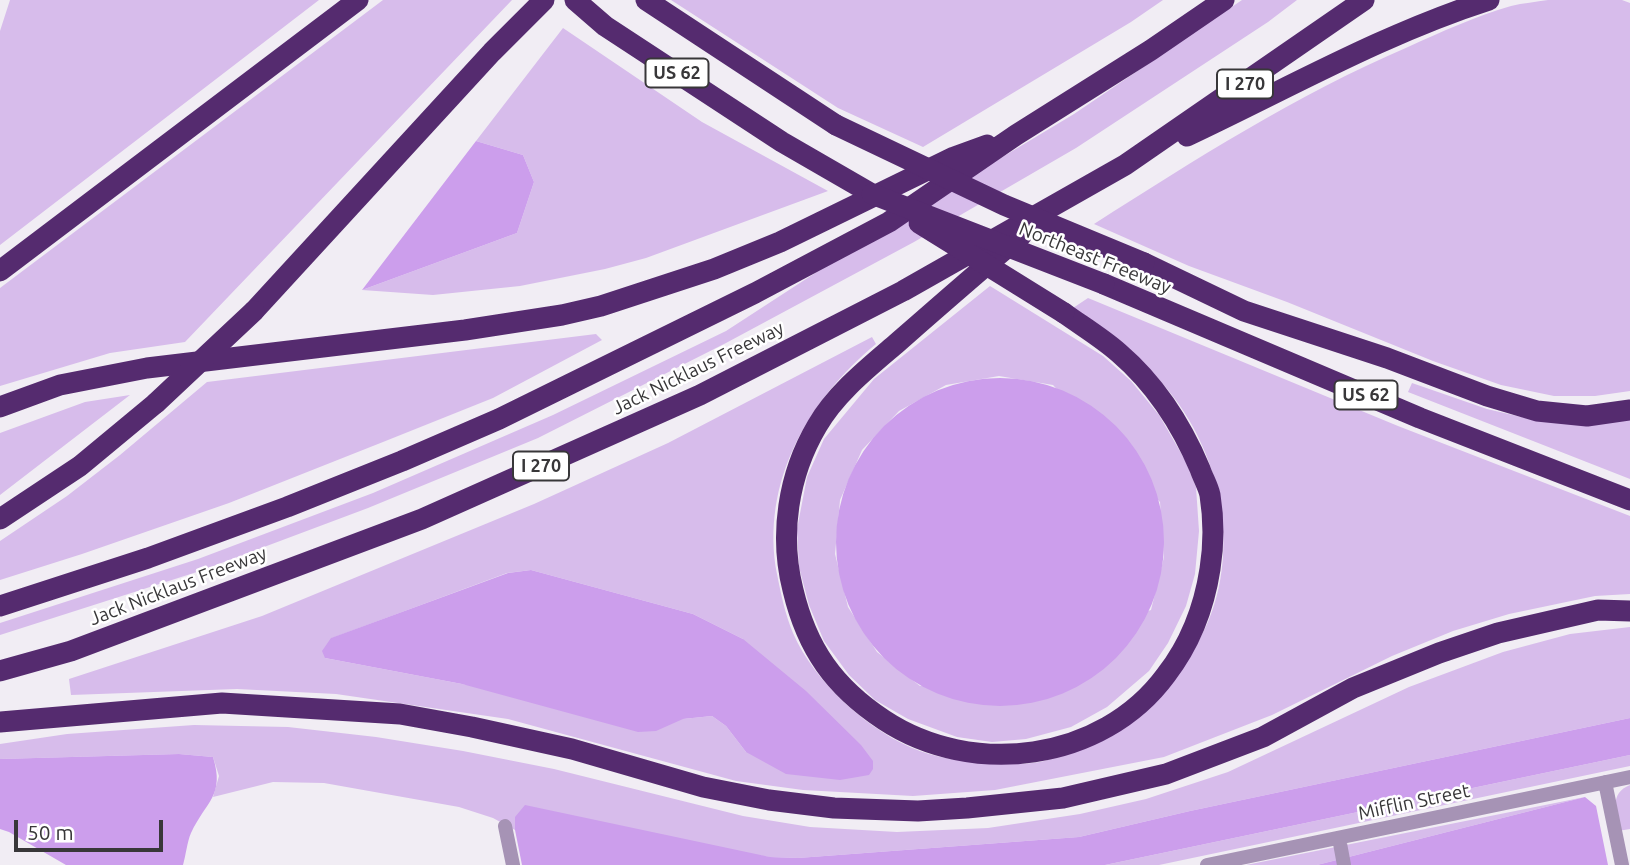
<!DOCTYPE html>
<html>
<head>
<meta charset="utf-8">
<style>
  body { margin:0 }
  #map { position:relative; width:1630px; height:865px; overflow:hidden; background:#f1edf4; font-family:Ubuntu,sans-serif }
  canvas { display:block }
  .scale { position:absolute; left:14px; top:820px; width:149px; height:32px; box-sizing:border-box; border:4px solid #383739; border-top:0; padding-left:9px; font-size:21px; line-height:24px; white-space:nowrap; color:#383739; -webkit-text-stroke:5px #fff; paint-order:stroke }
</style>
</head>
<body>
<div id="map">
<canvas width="1630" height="865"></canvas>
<div class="scale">50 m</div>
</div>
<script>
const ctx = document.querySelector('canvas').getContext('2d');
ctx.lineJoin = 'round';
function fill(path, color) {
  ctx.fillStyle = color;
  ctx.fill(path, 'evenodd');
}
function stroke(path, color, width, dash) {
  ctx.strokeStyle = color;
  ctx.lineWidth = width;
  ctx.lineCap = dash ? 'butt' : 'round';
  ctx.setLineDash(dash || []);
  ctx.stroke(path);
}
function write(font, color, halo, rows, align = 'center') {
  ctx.font = font + ' Ubuntu,sans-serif';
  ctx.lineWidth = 5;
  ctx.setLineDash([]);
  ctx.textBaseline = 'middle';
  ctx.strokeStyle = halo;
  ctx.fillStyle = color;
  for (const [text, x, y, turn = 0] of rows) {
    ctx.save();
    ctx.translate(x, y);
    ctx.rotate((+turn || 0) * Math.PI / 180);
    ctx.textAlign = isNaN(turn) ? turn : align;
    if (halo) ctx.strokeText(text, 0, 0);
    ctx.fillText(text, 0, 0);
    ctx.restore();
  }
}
fill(new Path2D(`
  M10,0H319L0,245V31Z
  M383,0H512L185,342L110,353L0,386V288Z
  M671,0H1163L1131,22L923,147L838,108Z
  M1242,0H1297L1268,22L1076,148L914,242L726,343L538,438L368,508L200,571L0,635V623L198,559L373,493L553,415L726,331L886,227L1074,114Z
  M1548,0H1622L1630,3V391L1595,396H1554L1501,385L1433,361L1287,302L1189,266L1094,224C1196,159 1296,95 1408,47C1441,32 1476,16 1511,6C1523,3 1536,2 1548,0Z
  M563,28L702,122L828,191L646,258L605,269L520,286L433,295L362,290L517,233L534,182L523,155L476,141Z
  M990,286L1103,356L1131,381L1159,415L1185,460L1196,487L1199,531L1195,574L1186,606L1168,643L1149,671L1107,707L1071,727L1026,739L992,742L957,737L908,719L875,700L849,675L824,641L809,605L799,567L797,529L807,477L824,439L874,379ZM999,376L1053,385L1160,502L1164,557L1151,610L920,686L877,652L848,607L835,554L840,500L862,450L899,411L946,385Z
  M1088,298L1398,426L1630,516V594L1595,596L1509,614L1453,631L1392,656L1272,715L1164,757L995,790L913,796L803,790L736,781L508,719L336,694L237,689L71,695L69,679L262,616L534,504L668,443L872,337L876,344C808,400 760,483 777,574C781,594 785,614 793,633C814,682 870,733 920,751C942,759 964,761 986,763C1006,764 1035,766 1053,758C1060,755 1067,748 1073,743C1091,730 1109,717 1127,703C1143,692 1181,669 1190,655C1247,572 1227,456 1162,383C1137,354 1104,331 1073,308ZM531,570L693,614L743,639L746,752L726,726L712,716L683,719L462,684L325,658L332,638L507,573Z
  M596,334L602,340L493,398L383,442L229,503L82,554L0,580V541L67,496L120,455L207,382Z
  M1412,383L1487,409L1539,421L1630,418V479L1408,392Z
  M130,395L0,495V433L85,402Z
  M1630,627V718L1190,811L1079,837L798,858L769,857L515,817V830L493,818L459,807L324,783L273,782L213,797L219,776L213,757L179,754L0,759V744L67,734L194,725L288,727L376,737L463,751L554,769L743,816L810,827L897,832L988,828L1080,814L1146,799L1228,772L1409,687L1503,652L1570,634Z
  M1630,755V766L1159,865H1105Z
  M1630,785V829L1618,831C1616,813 1609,793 1630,785Z
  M1585,797L1317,865H1246Z`), '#d7bceb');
fill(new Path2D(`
  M476,141L523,155L534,182L517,233L362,290Z
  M836 542a164 164 0 1 1 328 0a164 164 0 1 1-328 0Z
  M531,570L693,614L743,639L806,691L861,745L873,761V769L869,775L840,780L786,774L746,752L726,726L712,716L683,719L656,731L638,732L462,684L325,658L322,651L331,638L508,573Z
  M1630,718V755L1105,865H522L515,830V817L525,805L770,857L798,858L1079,837L1190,811Z
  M179,754L213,757C225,796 206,801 191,833C187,842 186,855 183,865H66L9,832L0,829V759Z
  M1585,797L1596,806L1608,865H1317Z`), '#cc9eec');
stroke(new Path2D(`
  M1605,782L1622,865
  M505,826L513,865
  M1339,838L1344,865
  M1207,865L1630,777`), '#a693b5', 14);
stroke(new Path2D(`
  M575,0L605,26L782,142L872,194
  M646,0L836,125
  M1187,136C1287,89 1383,34 1489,0
  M1021,236C979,271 938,307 897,343C869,367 836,393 817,426C788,475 779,535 793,590C807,649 834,687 884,720C972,778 1102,762 1166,675C1190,644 1204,608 1210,569C1214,544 1214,520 1210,495C1208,486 1203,478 1200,469C1182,426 1155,384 1119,353C1102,338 1082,326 1064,313
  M1144,263L1244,311L1387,358L1487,396L1537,411L1587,416L1630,410
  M0,271L358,0
  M1104,284L1420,418L1630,500
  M254,311L492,52L544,0
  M0,407L60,385L147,368L465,330L562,315L601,306L714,269L780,242L954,157L987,145
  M0,519L80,466L156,403
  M0,606L148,558L287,507L402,461L499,419L755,293L889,222L1016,135L1151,50L1224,0
  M0,671L71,651L422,519L700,395L903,291L1125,165L1364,0
  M0,722L222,703L400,714L472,727L572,749L703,787L769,800L834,808L918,811L967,808L1063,798L1166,774L1263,737L1353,688L1439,653L1498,633L1598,610L1630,611`), '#552b6f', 21);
stroke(new Path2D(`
  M836,125L1004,205L1144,263
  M872,194L1104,284
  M919,223L1064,313
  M156,403L254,311`), '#552b6f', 21);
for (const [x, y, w] of [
  [677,73,63],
  [1245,84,56],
  [1366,395,63],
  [541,466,56]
]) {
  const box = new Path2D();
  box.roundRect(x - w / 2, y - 14.5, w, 29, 5);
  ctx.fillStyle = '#fff';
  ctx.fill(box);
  stroke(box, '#383739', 2);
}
write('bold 18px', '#383739', null, [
  ["US 62",677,73],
  ["I 270",1245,84],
  ["US 62",1366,395],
  ["I 270",541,466]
]);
write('19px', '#383739', '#fff', [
  ["Northeast Freeway",1095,258,22],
  ["Jack Nicklaus Freeway",698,368,-26],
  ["Jack Nicklaus Freeway",178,586,-21],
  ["Mifflin Street",1414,802,-12]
]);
</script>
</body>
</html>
